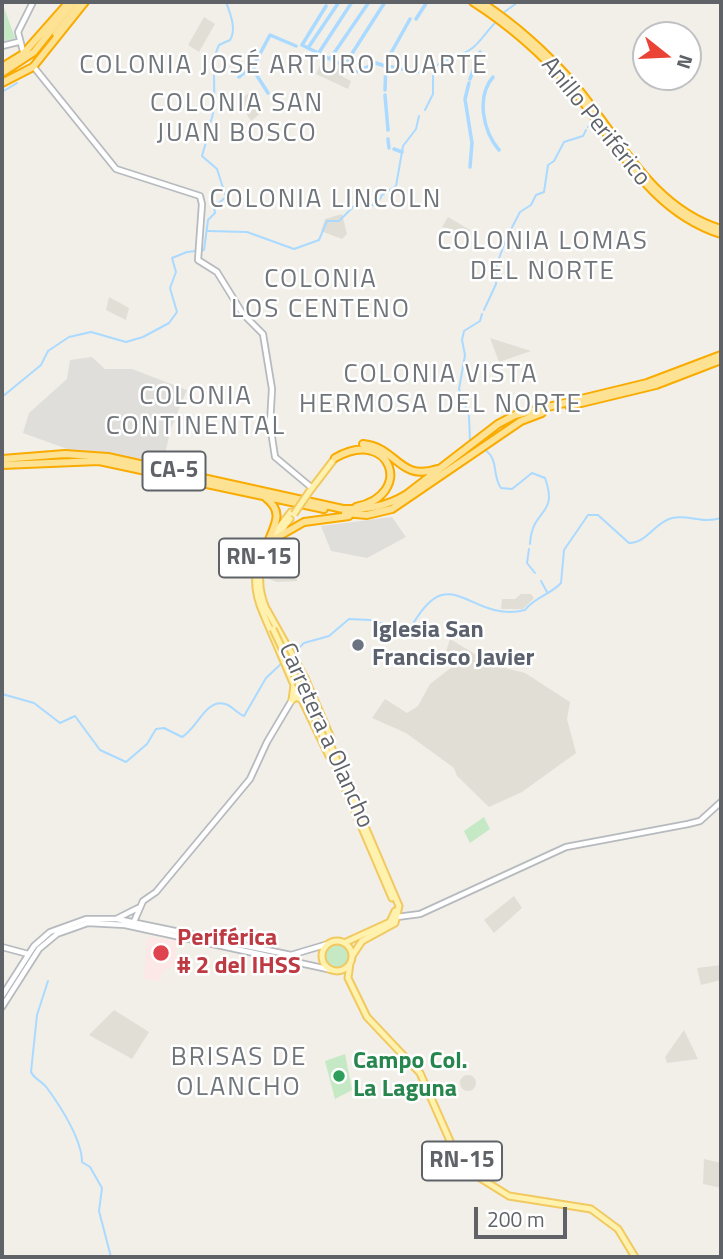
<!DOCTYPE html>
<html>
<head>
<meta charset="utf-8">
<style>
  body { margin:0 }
  #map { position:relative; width:723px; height:1259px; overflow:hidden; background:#f1efe8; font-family:"Titillium Web",sans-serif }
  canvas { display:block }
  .frame { position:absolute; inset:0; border:4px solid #5f6368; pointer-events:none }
  .north { position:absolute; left:632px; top:21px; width:70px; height:70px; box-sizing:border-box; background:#fff; border:2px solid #bfc1c3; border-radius:50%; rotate:108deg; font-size:19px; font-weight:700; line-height:28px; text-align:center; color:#5f6368 }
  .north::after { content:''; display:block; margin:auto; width:24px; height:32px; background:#ea4335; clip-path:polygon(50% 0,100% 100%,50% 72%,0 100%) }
  .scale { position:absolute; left:474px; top:1207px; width:93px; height:32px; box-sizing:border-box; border:4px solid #5f6368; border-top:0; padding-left:9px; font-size:21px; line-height:24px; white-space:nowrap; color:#5f6368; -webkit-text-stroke:5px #fff; paint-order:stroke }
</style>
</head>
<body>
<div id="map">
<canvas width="723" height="1259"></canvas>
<div class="frame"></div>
<div class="north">N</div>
<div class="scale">200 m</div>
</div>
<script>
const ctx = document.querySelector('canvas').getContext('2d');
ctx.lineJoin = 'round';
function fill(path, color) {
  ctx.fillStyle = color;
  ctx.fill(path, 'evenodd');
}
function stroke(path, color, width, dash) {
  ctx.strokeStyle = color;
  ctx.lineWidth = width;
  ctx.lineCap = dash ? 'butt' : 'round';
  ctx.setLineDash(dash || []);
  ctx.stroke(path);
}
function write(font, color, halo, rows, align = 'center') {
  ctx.font = font + ' "Titillium Web",sans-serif';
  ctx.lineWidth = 5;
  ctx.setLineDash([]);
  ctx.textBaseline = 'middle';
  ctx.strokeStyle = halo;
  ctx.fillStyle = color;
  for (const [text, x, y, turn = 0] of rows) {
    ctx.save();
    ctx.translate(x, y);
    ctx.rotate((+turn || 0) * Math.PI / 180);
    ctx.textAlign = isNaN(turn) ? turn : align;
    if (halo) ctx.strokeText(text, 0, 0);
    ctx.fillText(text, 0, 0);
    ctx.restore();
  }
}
fill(new Path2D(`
  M92,357L105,369H132L187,390L171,428L162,466L70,450L23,433L29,413L67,379L70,360Z
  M392,517L406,537L367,558L331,551L321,526Z`), '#e0deda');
fill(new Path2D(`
  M204,17L215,24L199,52L188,45Z
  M334,64L345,69L343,77L351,81L348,89L316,74L320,66L331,71Z
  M249,93L261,113L251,121L238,101Z
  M342,214L347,234L342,239L321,231L325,219Z
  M448,217L470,230L469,233L442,227Z
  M109,297L129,308L126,320L106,310Z
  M490,338L531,351L499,362Z
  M272,546L295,563L297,581L277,582L261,576Z
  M521,594H531L534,598L523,609H501L502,599H515Z
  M450,639L493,665L525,673L570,702L567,719L576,753L522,792L489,807L457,776L454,768L406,733L372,718L385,699L407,713L418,706L430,684L452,667L445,655Z
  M514,896L522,908L494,933L484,920Z
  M721,965V980L701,985L697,968Z
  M114,1010L149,1032L132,1059L89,1035Z
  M684,1030L698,1059L667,1063L665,1057Z
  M460 1083a8 8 0 1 1 16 0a8 8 0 1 1-16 0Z
  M704,1159L721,1163V1188L703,1184Z`), '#e1ded6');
fill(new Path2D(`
  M147,937L177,940L175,967L164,970L160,981L144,979Z`), '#fce8e6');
fill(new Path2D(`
  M2,2L15,38L2,42Z
  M484,817L490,829L470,843L464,831Z
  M325 956a12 12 0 1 1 24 0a12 12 0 1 1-24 0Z
  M345,1054L352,1090L335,1099L325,1061Z`), '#c5e8c5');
stroke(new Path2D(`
  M503,13L518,2
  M433,70C440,59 460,57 471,49C480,43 488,29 497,21
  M2,92L17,83
  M425,110L433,94V75
  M588,127L593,121
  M208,231L247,232L294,249L319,240L327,221H339L358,202L376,206L382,195L396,186L403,146L416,129L419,116
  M484,310L496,284L497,264L506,239L520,212L531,205L536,195L544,192L548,165L554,161L564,142L583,136L586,130
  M2,397L41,365L48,351L69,337L91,332L126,342L143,337L169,323L177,312L170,288L176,272L172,258L187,252L204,250L208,220L215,213L214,207L226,197L217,169L202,156L206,142L205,130C223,114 207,68 219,45L230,40C237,29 230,13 226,2
  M470,442L469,416L459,389L465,355L462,340L464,331L480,321L482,314
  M485,450C499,459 492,476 501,488L512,489L532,473L545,478C559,517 532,507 530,544
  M529,549L527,563L535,573
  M541,581L547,592
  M288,659L304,643L329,636L349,619L370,620L409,631C450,554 468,624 525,610C535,597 550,595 561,583L564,550L588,515H598L629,543C647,543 655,522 672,518C689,514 700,524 721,518
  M2,694L34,703L60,723L75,716L100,750L126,762L147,744L156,729L164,728L182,737C197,729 206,698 225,704C233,706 236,713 244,716L266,678L283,662
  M48,981L37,1015L31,1072C34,1079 42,1081 47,1088C61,1107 82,1140 82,1162L90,1167L102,1188L99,1211L111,1257`), '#aadaff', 2);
stroke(new Path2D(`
  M290,2H293
  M326,6L302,45L344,66L385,2
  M416,19L427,2
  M308,48L339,2
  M318,54L352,2
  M330,59L369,2
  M254,65V71L268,93
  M387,66L418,72
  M354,73L376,63L385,66
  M239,77L254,65L270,35L296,46
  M493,77C476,97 483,131 499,150
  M470,79L480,52
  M469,83L465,99L472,143L470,167
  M385,90L386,62L410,19
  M385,95L388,130
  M388,139L389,148
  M394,149L402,152`), '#aadaff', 3.5);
const secondary = new Path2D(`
  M2,46L18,42
  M24,55L18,32L33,2
  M33,66L116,169L200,196L202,204L198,260L217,272L243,314L263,334L272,389L270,424L275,457L312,488
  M397,917L420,914L566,847L688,824L700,821L721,802
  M118,918L138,908
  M133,924L143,901L156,892L250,779L267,742L305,678
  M2,947L28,954
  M2,996L34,946L50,932L86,919H117L291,955L328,944
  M2,1007L39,949L57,934L88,923L125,925L332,970`);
const primary = new Path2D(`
  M309,492L335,458
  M267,610L305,678L331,738
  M267,611C249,570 266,551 290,519
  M263,613L294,685L292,700L296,697L302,700L329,756
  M264,615C243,570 264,546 291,512
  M326,735L399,906L395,923L362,941L352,956
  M330,753L392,898
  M322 956a15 15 0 1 1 30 0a15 15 0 1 1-30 0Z
  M344,943L390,922L395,911
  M350,963L348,978L367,1017L420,1073L454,1150L472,1173L509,1196L591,1209L618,1229L635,1257`);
const highway = new Path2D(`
  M473,2C509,25 542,54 570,86C617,141 648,211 721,234
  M481,2C516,25 546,52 574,84C618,136 651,208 721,229
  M56,34L80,4
  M2,67L23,54L69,2
  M2,73L34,52L74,2
  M2,83L33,67L85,2
  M569,406L656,385L721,360
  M363,444C397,447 399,482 437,469
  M335,458C391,426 415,495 356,507
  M2,459L65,454L108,457L343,509C368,509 386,507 407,494L498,424L515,415L647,383L721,355
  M2,465L99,461L324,509
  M266,498C284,512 275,524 268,542
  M345,513L367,515L392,509L521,421L542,413
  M276,538L304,522L349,516`);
stroke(secondary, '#b6babf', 8);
stroke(primary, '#f2c960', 9);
stroke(highway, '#f9ab00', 10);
stroke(secondary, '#fff', 4.5);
stroke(primary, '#fff2af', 5);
stroke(highway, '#fde293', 6);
const primaryBridge = new Path2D(`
  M294,514L309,492
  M273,629L323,736`);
stroke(primaryBridge, '#f2c960', 9, []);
stroke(primaryBridge, '#fff2af', 5);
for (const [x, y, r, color] of [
  [358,645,7,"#6b7280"],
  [161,953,9,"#e0444e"],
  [339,1076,7,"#2e9e5b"]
]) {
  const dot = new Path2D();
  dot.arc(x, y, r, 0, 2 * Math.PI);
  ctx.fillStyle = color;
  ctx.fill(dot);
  stroke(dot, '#fff', 2.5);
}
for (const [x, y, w] of [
  [174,471,63],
  [259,558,80],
  [462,1161,80]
]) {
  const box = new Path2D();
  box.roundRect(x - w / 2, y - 19.5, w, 39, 5);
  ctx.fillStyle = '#fff';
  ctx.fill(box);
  stroke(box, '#5f6368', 2);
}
write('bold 23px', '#5f6368', null, [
  ["CA-5",174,471],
  ["RN-15",259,558],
  ["RN-15",462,1161]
]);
write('24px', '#5f6368', '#fff', [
  ["Anillo Periférico",595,122,51],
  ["Carretera a Olancho",325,736,66]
]);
write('bold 24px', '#5b616d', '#fff', [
  ["Iglesia San",372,631],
  ["Francisco Javier",372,659]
], 'left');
write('bold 24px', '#be3a42', '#fff', [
  ["Periférica",177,939],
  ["# 2 del IHSS",177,967]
], 'left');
write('bold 24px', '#27864d', '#fff', [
  ["Campo Col.",353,1062],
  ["La Laguna",353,1090]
], 'left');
ctx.letterSpacing = '2px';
write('26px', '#70757a', '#fff', [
  ["COLONIA JOSÉ ARTURO DUARTE",284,67],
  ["COLONIA SAN",237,105],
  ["JUAN BOSCO",237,135],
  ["COLONIA LINCOLN",326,201],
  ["COLONIA LOMAS",543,243],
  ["DEL NORTE",543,273],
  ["COLONIA",321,281],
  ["LOS CENTENO",321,311],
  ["COLONIA VISTA",441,376],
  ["HERMOSA DEL NORTE",441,406],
  ["COLONIA",196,398],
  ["CONTINENTAL",196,428],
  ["BRISAS DE",239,1059],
  ["OLANCHO",239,1089]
]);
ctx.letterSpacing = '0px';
</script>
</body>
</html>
